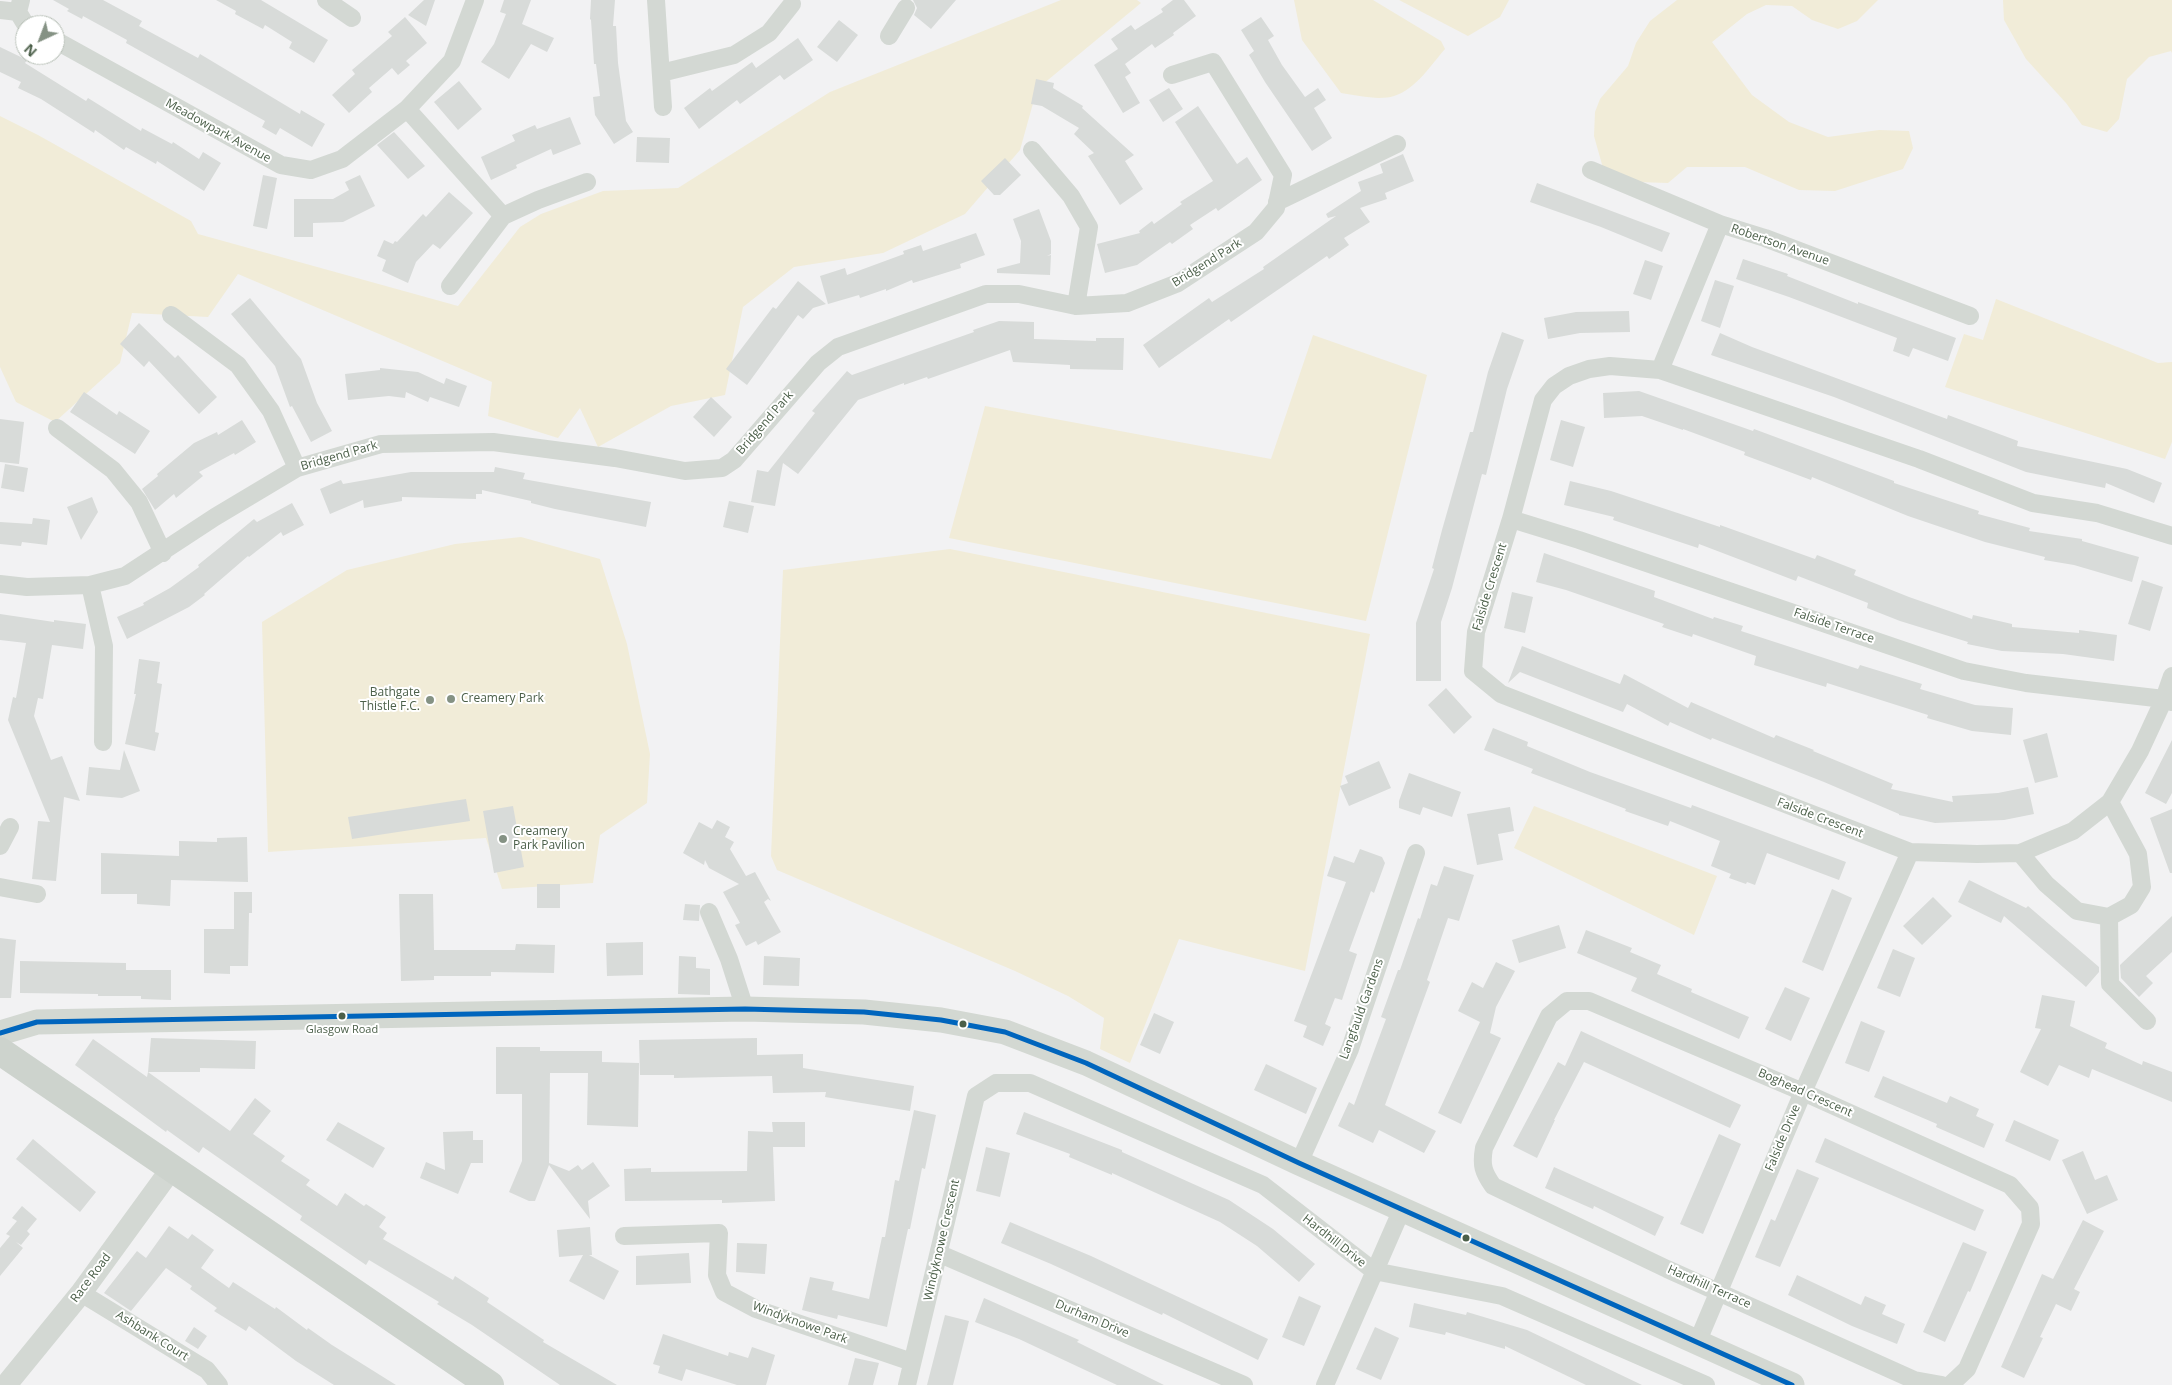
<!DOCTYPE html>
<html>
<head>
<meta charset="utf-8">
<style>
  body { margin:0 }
  #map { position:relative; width:2172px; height:1385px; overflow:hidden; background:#f2f2f3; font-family:"Open Sans",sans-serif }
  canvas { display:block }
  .north { position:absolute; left:15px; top:15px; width:50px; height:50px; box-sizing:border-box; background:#fff; border:1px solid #b7bfb6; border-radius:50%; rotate:223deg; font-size:14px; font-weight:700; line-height:20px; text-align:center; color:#4b5f49 }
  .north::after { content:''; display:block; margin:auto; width:18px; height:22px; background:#859284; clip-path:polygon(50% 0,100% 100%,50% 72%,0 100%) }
</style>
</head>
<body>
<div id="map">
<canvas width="2172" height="1385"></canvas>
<div class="north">N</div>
</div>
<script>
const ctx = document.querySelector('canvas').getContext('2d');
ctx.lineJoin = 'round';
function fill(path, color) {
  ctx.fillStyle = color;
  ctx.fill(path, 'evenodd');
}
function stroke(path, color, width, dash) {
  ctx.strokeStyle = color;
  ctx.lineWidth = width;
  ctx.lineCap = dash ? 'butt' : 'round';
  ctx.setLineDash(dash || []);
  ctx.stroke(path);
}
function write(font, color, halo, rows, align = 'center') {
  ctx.font = font + ' "Open Sans",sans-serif';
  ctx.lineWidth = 4;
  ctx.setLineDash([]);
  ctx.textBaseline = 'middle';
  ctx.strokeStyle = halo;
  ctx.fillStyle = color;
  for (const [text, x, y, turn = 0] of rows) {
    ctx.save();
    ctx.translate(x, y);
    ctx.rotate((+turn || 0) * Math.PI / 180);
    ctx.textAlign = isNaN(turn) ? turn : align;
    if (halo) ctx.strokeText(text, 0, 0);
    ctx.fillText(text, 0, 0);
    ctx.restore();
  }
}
fill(new Path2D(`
  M1061,0H1137L1141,3L1037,89L1020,150L965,214L883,253L794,267L743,307L725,395L671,406L598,447L580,408L558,438L488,416L492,382L238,274L208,317L132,313L120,363L55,422L16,402L0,367V116L38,135L191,221L198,234L458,306L520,227L541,214L603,191L678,188L830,92Z
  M1294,0H1373L1441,41L1445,49C1431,65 1416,89 1394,96C1378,101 1357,95 1341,93L1302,40Z
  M1399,0H1509L1500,17L1468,36Z
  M1677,0H1878L1857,21L1838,29L1812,20L1792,6L1766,5L1747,14L1712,42L1752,95L1789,122L1828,137L1879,130L1909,131L1913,148L1903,169L1835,191L1799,190L1745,167H1687L1668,183L1637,182L1603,168L1594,136L1595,112L1600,99L1628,66L1636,43L1650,21Z
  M2003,0H2172V53L2171,51L2149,57L2127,79L2119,119L2107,132L2082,125L2066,103L2026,59L2004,20Z
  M1996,299L2158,363L2172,362V442L2165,459L1945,387L1964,334L1983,340Z
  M1313,335L1427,375L1366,621L949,538L985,406L1271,459Z
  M521,537L600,559L627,644L650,754L647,803L600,835L593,883L502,889L486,838L268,852L262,622L347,570L455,544Z
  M950,549L1370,634L1305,971L1179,939L1130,1063L1100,1049L1104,1018L1068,996L1015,971L777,870L771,856L783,570Z
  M1534,806L1717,876L1694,935L1514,848Z`), '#f1ecd8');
fill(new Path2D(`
  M53,0H103L142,21L139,26L198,58L200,54L300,114L301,110L325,124L312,147L280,128L276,135L262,127L265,121L126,43L127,40L83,16L82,19L67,11L69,9Z
  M216,0H261L328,40L314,63L289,48L292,42L265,25L263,29L235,14L236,11Z
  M424,0H435L426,26L408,15Z
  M504,0H531L522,24L554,38L547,52L531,44L509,79L481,62L494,44L506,14L500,12Z
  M591,0H615L613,26H616L618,63L626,121L633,132L614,144L595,115L593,97L600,96L596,64H594L591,20L590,19Z
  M913,0H956L931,29L914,15L917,8Z
  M1173,0H1184L1196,16L1173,33L1174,35L1155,48L1152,44L1125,64L1131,73L1125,77L1140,103L1123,113L1094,65L1118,49L1111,39L1131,25L1135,30L1163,12L1161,9Z
  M405,17L427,43L406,61L410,65L398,75L392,68L369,88L372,92L349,113L332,95L355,74L352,70L392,36L388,32Z
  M1261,17L1274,36L1268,40L1282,65L1305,97L1318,88L1326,100L1314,108L1332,138L1312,151L1265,82L1249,55L1254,51L1241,30Z
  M839,20L858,35L837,62L817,47Z
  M798,38L813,60L784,80L780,75L740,104L737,100L699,129L684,108L710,88L712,91L752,62L756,68Z
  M0,47L27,60L25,63L86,101L88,98L141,131L142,128L172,144L173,142L199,159L203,152L221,163L204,191L157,161L156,164L126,147L124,150L95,130L94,133L41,99L18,88L21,82L0,72Z
  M1036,79L1054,83L1053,88L1083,106L1082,108L1134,155L1125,161L1143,189L1120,205L1088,156L1094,153L1074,134L1079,128L1042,106L1031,104Z
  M459,81L482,109L458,130L434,102Z
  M1169,88L1183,109L1163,122L1149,100Z
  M1198,106L1237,164L1247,157L1262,180L1218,211L1216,208L1190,225L1193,229L1172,244L1170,242L1137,265L1105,273L1097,244L1140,233L1139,231L1152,221L1154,224L1182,204L1180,202L1213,181L1175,122Z
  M570,117L581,144L553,155L551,149L516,165L517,168L491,180L481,157L515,141L512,135L535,125L537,129Z
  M394,132L425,166L408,179L377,145Z
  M637,137L670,138L669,163L636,162Z
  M1403,154L1414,181L1385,193L1387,199L1360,208L1370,222L1344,238L1349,245L1329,259L1327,256L1231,322L1229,319L1159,368L1143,345L1209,298L1212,302L1264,269L1263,267L1336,216L1328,218L1326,214L1361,191L1358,182L1383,173L1380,164Z
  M1005,158L1021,175L1000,195H994L981,181Z
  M263,175L277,178L267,229L253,226Z
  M360,175L375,206L343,222L313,223V237H294V199H333L349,190L345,182Z
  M1537,183L1670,233L1662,252L1601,227L1530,202Z
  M449,192L473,213L440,249L433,244L416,262L408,283L382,271L386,260L377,256L384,240L393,244L395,241L397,242L423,214L426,217Z
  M1039,209L1051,241V254L1047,256L1051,255L1050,275L997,273V269L1020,263L1021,241L1013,219Z
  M976,233L985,255L960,264L961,268L913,283L912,280L886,291V289L860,298L859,295L828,304L820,276L845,268L847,275L904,254L903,251L921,245L923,251Z
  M1743,259L1788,274L1787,276L1858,304V302L1956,338L1948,361L1913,348L1909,357L1893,351L1897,338L1789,297L1736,279Z
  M1645,260L1663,266L1651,300L1633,294Z
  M1715,280L1734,286L1720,328L1701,321Z
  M798,281L826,304L813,308L803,319L798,315L747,385L726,369L773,307L776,309Z
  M250,298L301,359L317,403L332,431L311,442L292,406L290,407L275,366L231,314Z
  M1629,311L1630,332L1580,333L1548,339L1544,318L1576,312Z
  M999,321L1034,322V339L1096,341V338H1124L1123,370L1070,369V365L1013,362L1010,350L928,379L927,377L904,385V383L858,400L798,474L783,463L775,506L751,502L757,470L768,472L815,413L812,411L847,371L852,375L974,332L973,330Z
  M139,323L175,358L178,355L217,397L199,414L149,361L144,367L120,344Z
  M1502,332L1524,340L1507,389L1486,475L1482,474L1452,588L1441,622V681H1416V623L1434,569L1432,568L1442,530L1470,432H1473L1488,372Z
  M1720,333L1752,347L1947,419L1948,415L2018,441L2017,446L2127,469L2162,483L2154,503L2106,483L2105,488L2026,472L1834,397L1711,355Z
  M380,368L418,372L444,384L446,378L467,386L459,407L430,397L428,402L406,392L405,398L389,396L348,400L345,374L380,370Z
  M1639,391L1753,431L1754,429L1894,481V483L1979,511L1978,514L2030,528L2029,531L2082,539V541L2139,557L2132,582L2074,565L2044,560L2045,557L1985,542L1908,516L1812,477L1811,480L1744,455L1745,452L1683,429V430L1642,416L1604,418L1603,393Z
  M84,392L117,415L119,411L150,431L135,454L70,412Z
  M711,397L732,417L714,437L693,417Z
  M0,419L24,422L19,464L0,462Z
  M242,420L256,442L235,455L234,453L199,472L203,476L176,498L174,494L155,510L142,489L158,476L157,474L194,443L217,432L218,435Z
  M1561,420L1585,427L1573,467L1550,460Z
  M5,464L28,468L24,492L1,488Z
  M495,467L525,473L523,479L651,502L646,527L555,509L531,503V501L482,490V494H476V499L402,497V501L364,508L363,500L330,514L320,489L341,480L343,484L411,472H494Z
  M1570,481L1611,491L1720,527V525L1815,559L1817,555L1856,570L1854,575L1909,597L1972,619L1973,615L2012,624V627L2079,633V630L2117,635L2114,661L2063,654L2002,651L1967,644L1968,642L1900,621L1867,608L1868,603L1798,576L1796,581L1699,544L1698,548L1613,520L1614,517L1564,505Z
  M92,497L98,512L81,540L67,507Z
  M729,501L754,506L748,533L723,527Z
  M292,503L304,525L283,536L281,532L249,557L248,556L204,594L205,595L189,607L127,639L117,617L144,605L143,603L170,588L199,567L198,565L219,548L254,519L257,522Z
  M33,518L50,520L47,545L22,542L21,546L0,544V522L32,524Z
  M1544,553L1655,591L1654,597L1713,619L1714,617L1743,626L1741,631L1858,669L1860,665L1922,684L1920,689L1975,705L2013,708L2011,735L1972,731L1927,718L1928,715L1827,683L1826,687L1754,665L1756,656L1693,634L1692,637L1662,627L1664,624L1566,590L1536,582Z
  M2142,580L2163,587L2150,631L2128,624Z
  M1512,592L1533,597L1525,633L1504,628Z
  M0,614L54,622V620L86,624L83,649L52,645L43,699L38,698L34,716L51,760L62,756L80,801L64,797L56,881L32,879L38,821L50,822L8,720L13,697L16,698L26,643L0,640Z
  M1522,646L1620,684L1624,674L1688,708L1691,702L1774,738L1776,735L1814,750L1813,751L1893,784L1891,789L1953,802L1952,796L1998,793L2028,787L2034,814L2004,820L1935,823L1899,815V814L1824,782L1758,756L1712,738L1711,740L1670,722L1668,726L1627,704L1623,712L1520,672L1508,683Z
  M139,659L160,662L157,683L162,684L155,732L159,733L155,751L125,744L136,694H134Z
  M1446,688L1472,717L1454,734L1428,705Z
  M1493,728L1528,742L1527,746L1590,772L1691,808L1692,805L1846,862L1839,880L1767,853L1755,885L1747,882L1746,884L1729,878L1731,874L1711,866L1720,841L1670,821L1668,826L1625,811L1626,809L1531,773L1533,769L1484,750Z
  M2047,733L2058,777L2035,783L2023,740Z
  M2172,740V793L2166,804L2145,793Z
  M124,750L140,791L122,798L86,795L89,767L120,770Z
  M1379,761L1391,788L1349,806L1340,786L1348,783L1345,776Z
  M1409,773L1461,792L1452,817L1423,807L1420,815L1399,808V801Z
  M466,799L470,821L352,839L348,817Z
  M513,806L524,867L494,873L483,811Z
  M1510,807L1514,831L1498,834L1503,860L1477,865L1467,814Z
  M2172,809V873H2170L2150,818Z
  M717,820L730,827L725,837L734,842L730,849L746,876L755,872L771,901L768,899L764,902L781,932L758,945L756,941L746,946L735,925L740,923L723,892L739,884L709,868L705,860L704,865L683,853L699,822L712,829Z
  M247,837L248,882L171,880L170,906L137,904V894H101V853L179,856V841L217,842V838Z
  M1360,849L1382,857L1385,863L1374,893L1371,891L1349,951L1357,954L1342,1000L1335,998L1325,1024L1331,1027L1323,1046L1303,1037L1307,1026L1294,1021L1346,882L1327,876L1334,856L1354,863Z
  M1444,866L1474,875L1459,921L1448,918L1427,980L1430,982L1385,1105L1436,1131L1424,1153L1379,1130L1373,1143L1338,1126L1349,1102L1354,1105L1386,1019L1381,1017L1398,970H1400L1418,918L1420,919L1431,884L1437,886Z
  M1969,880L2026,908L2028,906L2099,967V972L2086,987L2004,916L2001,923L1958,902Z
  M537,884H560V908H537Z
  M1832,889L1852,898L1823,971L1802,962Z
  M234,892H252V913H249L248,966H230V974L204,973V929H234Z
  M399,894H433L434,950H515L516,944L555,945L554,973L491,972V976H434V980L401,981Z
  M1933,897L1952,916L1922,945L1903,926Z
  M685,904L700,905L699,921L683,920Z
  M2172,916V952L2146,976L2153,983L2139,997L2121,978L2120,965Z
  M1559,925L1566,948L1519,963L1512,940Z
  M1586,930L1632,948L1630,952L1661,965L1657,974L1692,989L1691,992L1749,1017L1739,1039L1631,991L1637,978L1577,953Z
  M0,938L16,940L11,998H0Z
  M643,942V975L607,976L606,943Z
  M1893,949L1915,958L1900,997L1877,988Z
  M679,956L696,957V968L710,969V995L678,994Z
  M764,956L800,958L799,986L763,985Z
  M20,961L126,963V970H171V1000L141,999V996H98V994L20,993Z
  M1496,962L1515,971L1496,1007L1490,1033L1501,1038L1461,1124L1438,1113L1480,1022L1458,1011L1472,982L1483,988Z
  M1785,987L1810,998L1791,1041L1765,1029Z
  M2042,995L2075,1001L2070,1026L2107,1043L2105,1048L2142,1065L2143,1061L2172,1072V1102L2092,1069L2089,1078L2059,1065L2048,1086L2020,1072L2041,1029L2035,1028Z
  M1154,1013L1174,1022L1160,1054L1140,1045Z
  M1861,1021L1885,1031L1869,1072L1845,1063Z
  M1581,1031L1741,1105L1730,1128L1584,1062L1554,1120H1555L1537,1158L1513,1146L1558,1062L1565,1066Z
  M151,1038L256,1041L255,1069L200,1068V1072H148Z
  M757,1038V1055L803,1054V1068L914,1086L910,1111L825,1097L826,1092L773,1093L772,1076L674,1078V1075H640L639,1040Z
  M93,1039L147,1077L148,1072L230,1131L255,1098L271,1111L253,1134L285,1156L281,1161L310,1180L306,1185L337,1206L345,1193L364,1206L366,1204L386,1217L379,1227L387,1233L383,1239L453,1280L455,1276L489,1298L487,1302L544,1340L543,1342L617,1385H560L472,1325L437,1304L439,1302L369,1260L366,1265L300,1220L302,1216L203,1147L199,1153L167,1130L166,1132L75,1065Z
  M496,1047H540V1051H602V1062L639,1063L638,1127L587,1125L588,1073H550L549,1163L569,1171L578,1165L582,1170L593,1162L610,1186L588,1201L590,1219L549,1165L535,1201H529L509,1192L522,1161V1094H496Z
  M1266,1064L1317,1088L1306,1114L1254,1090Z
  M1883,1076L1947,1103L1950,1096L1979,1109L1976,1116L1994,1124L1984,1148L1936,1127L1937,1124L1874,1097Z
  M914,1110L936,1115L925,1169L922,1168L910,1229H908L887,1327L838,1315L837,1319L802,1310L810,1277L834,1282L832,1290L869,1299L882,1237H885L895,1180L899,1181Z
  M1024,1112L1122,1150V1152L1229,1200L1273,1229L1315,1264L1299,1282L1257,1246L1220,1222L1112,1173V1175L1069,1157L1070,1154L1016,1134Z
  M2014,1120L2059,1140L2050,1161L2005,1141Z
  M338,1122L385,1148L373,1168L326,1140Z
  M772,1122H805V1147H773L775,1201L722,1203V1200L625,1201L624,1169L651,1168V1172L747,1171L748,1131L773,1132Z
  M473,1131V1140H483V1163H471L458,1194L420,1178L426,1162L445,1170L443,1132Z
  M1719,1134L1741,1144L1703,1234L1680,1224Z
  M1825,1138L1984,1210L1975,1231L1815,1162Z
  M33,1139L96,1192L80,1212L16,1159Z
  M986,1147L1010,1153L1000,1197L976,1191Z
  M2083,1151L2095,1180L2107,1175L2118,1200L2087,1214L2062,1160Z
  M1554,1167L1664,1217L1655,1236L1594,1206L1593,1209L1545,1188Z
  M1797,1169L1819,1178L1780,1267L1755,1257L1771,1219L1775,1221Z
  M22,1206L37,1219L27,1231L30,1234L21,1245L16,1242L23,1248L0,1276V1248L10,1236L6,1234L17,1221L12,1218Z
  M2083,1220L2104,1231L2074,1289L2080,1292L2071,1311L2056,1304L2040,1337L2043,1338L2024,1378L2001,1367L2042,1274L2053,1279Z
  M1010,1222L1091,1256L1268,1339L1258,1360L1163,1313L1162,1315L1051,1264L1001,1243Z
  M169,1226L188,1239L192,1234L214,1250L201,1268L229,1288L233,1282L275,1309L276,1307L307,1330L308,1328L332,1345L396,1385H334L296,1361L249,1326L246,1331L214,1311L217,1308L190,1289L192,1286L166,1268L131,1311L104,1293L137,1251L146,1258Z
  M590,1227L592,1255H589L619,1271L604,1300L569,1281L583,1255L559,1257L557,1230Z
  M1963,1242L1987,1252L1970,1292L1968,1291L1945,1342L1923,1332Z
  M737,1243L767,1244L765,1274L736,1272Z
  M689,1253L691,1283L636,1285V1256Z
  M1797,1275L1861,1305L1865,1296L1886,1305L1882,1314L1905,1324L1897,1344L1852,1326L1788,1295Z
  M1299,1296L1321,1306L1304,1346L1282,1337Z
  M984,1298L1079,1340L1077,1342L1164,1385H1117L1019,1339L975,1322Z
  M1414,1303L1466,1315L1467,1312L1527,1330L1642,1385H1586L1505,1346V1349L1446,1332L1445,1335L1409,1327Z
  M945,1315L969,1321L953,1385H927Z
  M194,1327L207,1336L198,1349L185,1341Z
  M1375,1327L1399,1338L1381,1380L1356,1369Z
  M663,1334L728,1356L729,1352L748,1358L752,1347L775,1355L766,1385H737L686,1369L682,1381L658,1373L660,1366L653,1364Z
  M855,1358L879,1363L873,1385H848Z`), '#d8dbd9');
stroke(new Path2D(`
  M21,0L18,12L24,22L28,25
  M326,0L352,18
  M656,0L663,107
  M0,10L18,12
  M889,36L906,8
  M55,40L281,165L311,170L342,159L407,109L452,61L475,0
  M661,73L734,55L769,33L792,4
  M407,109L503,216
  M1032,150L1071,196L1089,227L1076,306
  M1591,170L1720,224L1765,238L1970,316
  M1277,202L1397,144
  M450,286L503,216L538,200L587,182
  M171,315L238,365L271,411L297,468
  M1660,370L1720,224
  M57,428L113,470L139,502L163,553
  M1511,519L1579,540L1964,671L2026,683L2164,699L2172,702
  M2172,536L2097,513L2033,503L1919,459L1660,370L1610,366L1589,369L1569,376L1554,386L1543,400L1511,519L1476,632L1473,671L1501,694L1910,852L1977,854L2020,853L2073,831L2110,802L2140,751L2164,699L2172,676
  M0,584L27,587L90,585L125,576L215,517L297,468L381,444L493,442L615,458L685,471L722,468L734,460L818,363L838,347L986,294H1019L1076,306L1127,303L1178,283L1256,232L1276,208L1283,175L1213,62L1172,75
  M90,585L104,646L103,742
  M0,846L10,827
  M2020,853L2046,884L2077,911L2109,917L2131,905L2142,887L2138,854L2110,802
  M0,887L37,894
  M709,912L729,959L745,1009
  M2109,917L2110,984L2147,1021
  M1299,1163L1350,1049L1416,853
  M624,1236L719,1233L717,1275L724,1292L756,1309L912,1362
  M940,1254L1244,1385
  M81,1293L207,1370L219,1385
  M1697,1343L1803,1092L1910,852
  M907,1385L976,1096L996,1083H1030L1263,1185L1374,1271L1502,1296L1706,1385
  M1325,1385L1402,1209
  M1942,1385L1914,1380L1667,1269L1493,1186C1483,1172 1481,1165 1484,1148L1549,1016L1567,1001H1589L1803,1092L2010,1185L2030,1208L2031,1224L1967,1369L1950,1385`), '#d3d8d3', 18);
stroke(new Path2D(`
  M6,1385L81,1293L172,1168`), '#d3d8d3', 22);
stroke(new Path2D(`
  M0,1033L37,1022L745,1009L864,1012L941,1020L1005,1032L1086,1063L1299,1163L1792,1385`), '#d3d8d2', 25);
stroke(new Path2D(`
  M0,1051L490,1385`), '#cdd3cd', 28);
stroke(new Path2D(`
  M0,1033L37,1022L745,1009L864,1012L941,1020L1005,1032L1086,1063L1299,1163L1792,1385`), '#0065bd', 5);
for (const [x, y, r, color] of [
  [451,699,5,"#859284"],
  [430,700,5,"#859284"],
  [503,839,5,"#859284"],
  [342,1016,4.5,"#4b5f49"],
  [963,1024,4.5,"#4b5f49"],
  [1466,1238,4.5,"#4b5f49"]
]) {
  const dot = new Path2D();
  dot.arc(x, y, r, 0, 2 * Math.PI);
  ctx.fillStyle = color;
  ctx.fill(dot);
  stroke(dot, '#fff', 2);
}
write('11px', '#4b5f49', '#fff', [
  ["Glasgow Road",342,1030]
]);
write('12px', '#4b5f49', '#fff', [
  ["Meadowpark Avenue",218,131,29],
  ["Robertson Avenue",1780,245,19],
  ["Bridgend Park",1207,263,-32],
  ["Bridgend Park",765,423,-49],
  ["Bridgend Park",339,456,-16],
  ["Falside Crescent",1490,587,-73],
  ["Falside Terrace",1834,626,19],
  ["Falside Crescent",1820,818,21],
  ["Langfauld Gardens",1362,1009,-70],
  ["Boghead Crescent",1805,1093,24],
  ["Falside Drive",1783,1138,-67],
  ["Windyknowe Crescent",942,1240,-77],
  ["Hardhill Drive",1334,1241,38],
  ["Race Road",91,1278,-53],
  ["Hardhill Terrace",1709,1287,24],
  ["Durham Drive",1092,1319,23],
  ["Windyknowe Park",800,1323,20],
  ["Ashbank Court",152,1336,32]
]);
write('12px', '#4b5f49', '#fff', [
  ["Bathgate",420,693,"right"],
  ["Thistle F.C.",420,707,"right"],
  ["Creamery Park",461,699],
  ["Creamery",513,832],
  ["Park Pavilion",513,846]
], 'left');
</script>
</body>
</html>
